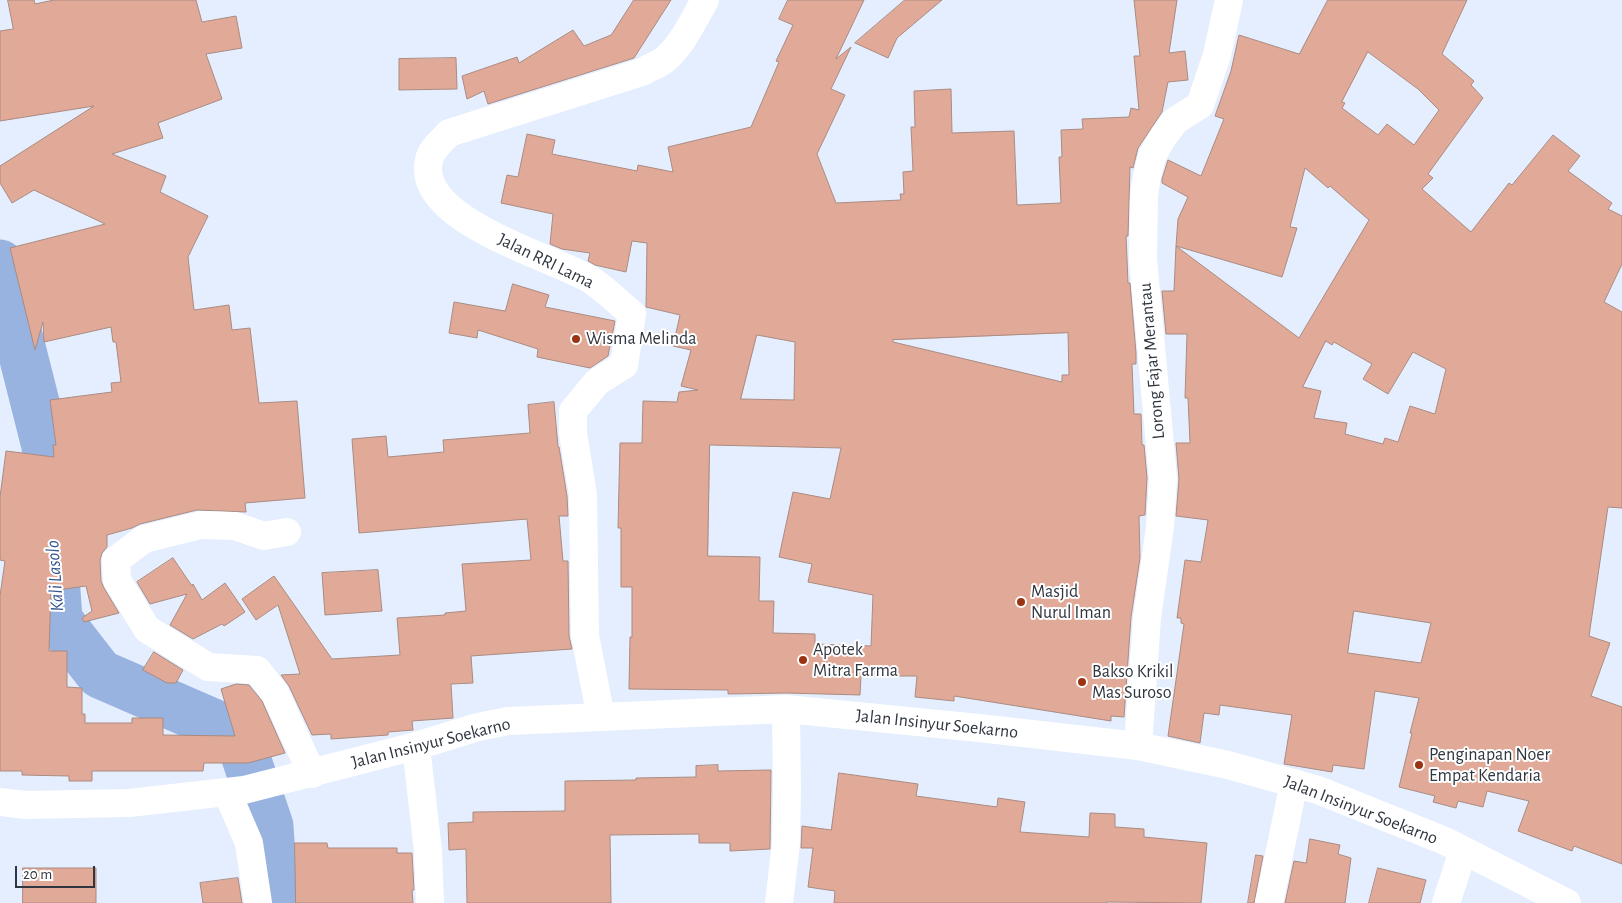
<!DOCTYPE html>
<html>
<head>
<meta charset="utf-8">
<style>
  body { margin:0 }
  #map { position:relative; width:1622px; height:903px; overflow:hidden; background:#e5eefe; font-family:"Alegreya Sans",sans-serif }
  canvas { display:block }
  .scale { position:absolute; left:15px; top:866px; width:80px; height:22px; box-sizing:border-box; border:2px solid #303640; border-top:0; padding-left:6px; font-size:15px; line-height:18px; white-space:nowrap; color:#303640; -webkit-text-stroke:4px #fff; paint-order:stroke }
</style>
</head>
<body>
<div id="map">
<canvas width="1622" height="903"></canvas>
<div class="scale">20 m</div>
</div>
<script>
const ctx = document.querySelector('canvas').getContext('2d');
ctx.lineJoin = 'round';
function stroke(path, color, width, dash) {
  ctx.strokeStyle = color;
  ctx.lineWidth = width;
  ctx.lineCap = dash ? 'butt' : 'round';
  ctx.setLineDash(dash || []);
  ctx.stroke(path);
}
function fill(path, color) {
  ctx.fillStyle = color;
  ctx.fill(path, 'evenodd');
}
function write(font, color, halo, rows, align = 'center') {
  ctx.font = font + ' "Alegreya Sans",sans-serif';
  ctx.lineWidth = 4;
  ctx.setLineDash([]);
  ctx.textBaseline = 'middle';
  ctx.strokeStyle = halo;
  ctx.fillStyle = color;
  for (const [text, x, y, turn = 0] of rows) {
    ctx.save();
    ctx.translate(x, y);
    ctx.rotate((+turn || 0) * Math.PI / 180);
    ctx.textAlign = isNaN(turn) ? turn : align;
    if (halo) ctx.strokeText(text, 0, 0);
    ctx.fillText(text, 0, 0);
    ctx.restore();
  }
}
stroke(new Path2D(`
  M0,264L46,446L58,620L100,674L238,734L269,826L274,903`), '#98b3df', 49);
const building = new Path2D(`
  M8,0H34L35,4L54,0H196L202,22L236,16L242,48L206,54L222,99L158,123L163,138L112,154L166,176L160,192L208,216L188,257L194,310L229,305L232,330L250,328L259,403L297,401L305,498L245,503L246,512L197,510L140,524L132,528L107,535V547L102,553L100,560L101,581L104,588L119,613L84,622L82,618L92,611L86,586L51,591L49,651H67V687L82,688V714H85V723H132V718H163V735L235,736L221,689L236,684L249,685L262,701L285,753L248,763H204L203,771H92V781H69V776L22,775V771H0V596L5,561L0,560V497L6,451L54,457L53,445H56L50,400L112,392L111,383L121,382L116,342H113L111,327L44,342L43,322L35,350L10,248L105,224L34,190L12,203L0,183V166L94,106L0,121V31L13,29Z
  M634,0H671L634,58L488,104L484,91L467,99L462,76L517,57L519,63L573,30L584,46L611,35Z
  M788,0H864L836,59L851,47L831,89L845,95L817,154L836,203L901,200L900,194H904L903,172L913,171L911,127H915L914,91L951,89L952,133L1014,131L1017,205L1061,203L1059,157H1062L1061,130L1083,129L1082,119L1129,117L1131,108L1139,110L1134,56H1140L1134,0H1177L1169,53L1185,51L1188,80L1168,82L1162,112L1138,148L1133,168L1130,167L1128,236H1126L1128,283H1130L1136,353V364H1132L1134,414H1141L1142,445H1144L1147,478L1145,515L1139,516L1140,558L1131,617L1124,717L1111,716V721L954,696V701L915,697L917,676H861L860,695L786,693L728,694V690L629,689L630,637H632V587H621V528H618L620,443H642L643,401L677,402L679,392L698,390L681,386L691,350L673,346L680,315L646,307L647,243L632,241L626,272L595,265L588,261L590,253L562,249L550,244L553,214L501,203L507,175L518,177L527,134L555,140L552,154L637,171L638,165L673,172L668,147L751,127L779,62L776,61L793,25L779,19ZM1068,333L1069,375H1062V382L893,342V340ZM757,335L795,342L794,400L741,399ZM710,445L841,448L830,499L793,492L779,557L812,564L808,582L873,595L871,646L815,644V634L773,633L774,601H759L760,557L708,556Z
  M905,0H942L897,38L888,58L855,43Z
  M1328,0H1467L1442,54L1474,81L1471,85L1483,98L1428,174L1433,178L1422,189L1471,232L1509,183L1512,185L1553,135L1580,156L1568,171L1612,203L1608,209L1622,216V264L1604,302L1622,312V508L1608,507L1589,636L1610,643L1591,696L1622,707V864L1574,846L1572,851L1518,831L1529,801L1487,791L1483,807L1458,801L1456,808L1433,802L1435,796L1399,787L1412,733H1410L1419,698L1375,691L1364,769L1333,765L1332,772L1284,764L1292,715L1220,705L1219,715L1204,713L1200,743L1168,736L1184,624L1181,623V618H1177L1185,560L1201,562L1208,520L1176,516L1179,479L1176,443H1190L1188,398H1185L1187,334H1166L1162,291H1174L1176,246L1299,338L1369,220L1330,186L1328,188L1305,168L1290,227L1297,228L1282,277L1176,246L1178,219L1188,197L1162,183V179L1168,160L1201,176L1224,119L1215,116L1231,71L1239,35L1299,54ZM1368,52L1418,89L1439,110L1414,145L1387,124L1378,135L1342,108L1345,103L1342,102ZM1326,341L1332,345L1334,342L1372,364L1363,379L1388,394L1413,352L1446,369L1435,414L1410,406L1398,442L1385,438L1383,444L1345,434L1347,423L1314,418L1321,391L1303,387ZM1354,611L1431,623L1421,663L1348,653Z
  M456,58L457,89L399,90V59Z
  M513,284L549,295L545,307L615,321L608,356L590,368L537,357L538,349L478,330L477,338L449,333L454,302L505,311Z
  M554,402L558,447H559L567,496L568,516H559L563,561H568L569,636L572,649L471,656L473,683L451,684L453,718L412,721L413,730L388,732V735L331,739V734L312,735L289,686L281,675L300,674L278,605L256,620L242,599L274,576L332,659L400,655L397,618L445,615V613L466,611L462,564L531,560L527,519L359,533L352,439L386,436L388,457L444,452L443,440L530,433L528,405Z
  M173,558L192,586L193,584L202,600L225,583L245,612L224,626L222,624L193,639L170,625L187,594L150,604L137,582Z
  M378,570L382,611L325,615L322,573Z
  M154,652L183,670L176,683H167L143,670Z
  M718,765V771L771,770L770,849L730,851V843H699V834L610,835L611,903H467L466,849L449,850L448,823L473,822V812L565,811V781L636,780V778L696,777V766Z
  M839,773L918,784L916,796L997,807L998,798L1025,802L1020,832L1089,837L1090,813L1115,814V827L1144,829V837L1207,843L1201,903L1107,902V903H834L835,891L808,887L813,848H801L802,826L831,830Z
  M1310,839L1340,845L1338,854L1351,858L1345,903H1285L1294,861L1306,863Z
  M295,843H327L328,848H397V853H412L414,890H412L413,903H296Z
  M1256,855L1263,856L1254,903H1248Z
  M23,868H96V903H23Z
  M1378,868L1426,880L1420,903H1369Z
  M238,878L242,903H203L200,883Z`);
fill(building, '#e1a998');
stroke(building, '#a98b82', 1);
stroke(new Path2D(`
  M287,532L264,536L235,526L201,525L144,539L116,560L117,580L147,629L208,667L257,670L275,693L312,774
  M601,717L585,636L583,495L573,433V411L597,382L624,365L632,314C619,303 606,290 591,280C553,257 414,220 429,160C431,149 442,141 449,133L642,72C649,68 657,65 663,61C682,46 693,21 705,0
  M416,746L428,851L430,903
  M1138,746L1147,618L1160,527L1163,478L1143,259L1144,195L1147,176L1152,156L1163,137L1175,121L1200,105L1217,55L1229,0
  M227,792L249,843L258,903
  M779,903L786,843L787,791L786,709
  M1269,903L1294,783
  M1446,903L1463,851`), '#fff', 28);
stroke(new Path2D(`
  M0,802L26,805L129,803L244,790L416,746L478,727L508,721L786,709L979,728L1138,746L1228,765L1318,790L1445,841L1567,903`), '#fff', 28);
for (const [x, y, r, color] of [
  [576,339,5,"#9b3412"],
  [1021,602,5,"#9b3412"],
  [803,660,5,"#9b3412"],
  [1082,682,5,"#9b3412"],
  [1419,765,5,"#9b3412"]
]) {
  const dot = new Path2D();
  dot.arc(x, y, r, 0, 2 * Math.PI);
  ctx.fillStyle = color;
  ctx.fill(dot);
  stroke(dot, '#fff', 2);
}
write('18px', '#303640', '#fff', [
  ["Jalan RRI Lama",546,261,26],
  ["Lorong Fajar Merantau",1152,361,-95],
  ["Jalan Insinyur Soekarno",937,724,6],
  ["Jalan Insinyur Soekarno",431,743,-14],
  ["Jalan Insinyur Soekarno",1361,810,21]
]);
write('18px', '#303640', '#fff', [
  ["Wisma Melinda",586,339],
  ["Masjid",1031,592],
  ["Nurul Iman",1031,613],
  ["Apotek",813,650],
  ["Mitra Farma",813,671],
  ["Bakso Krikil",1092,672],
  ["Mas Suroso",1092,693],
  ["Penginapan Noer",1429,755],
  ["Empat Kendaria",1429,776]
], 'left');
write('italic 19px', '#35558e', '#fff', [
  ["Kali Lasolo",55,576,-94]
]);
</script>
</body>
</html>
